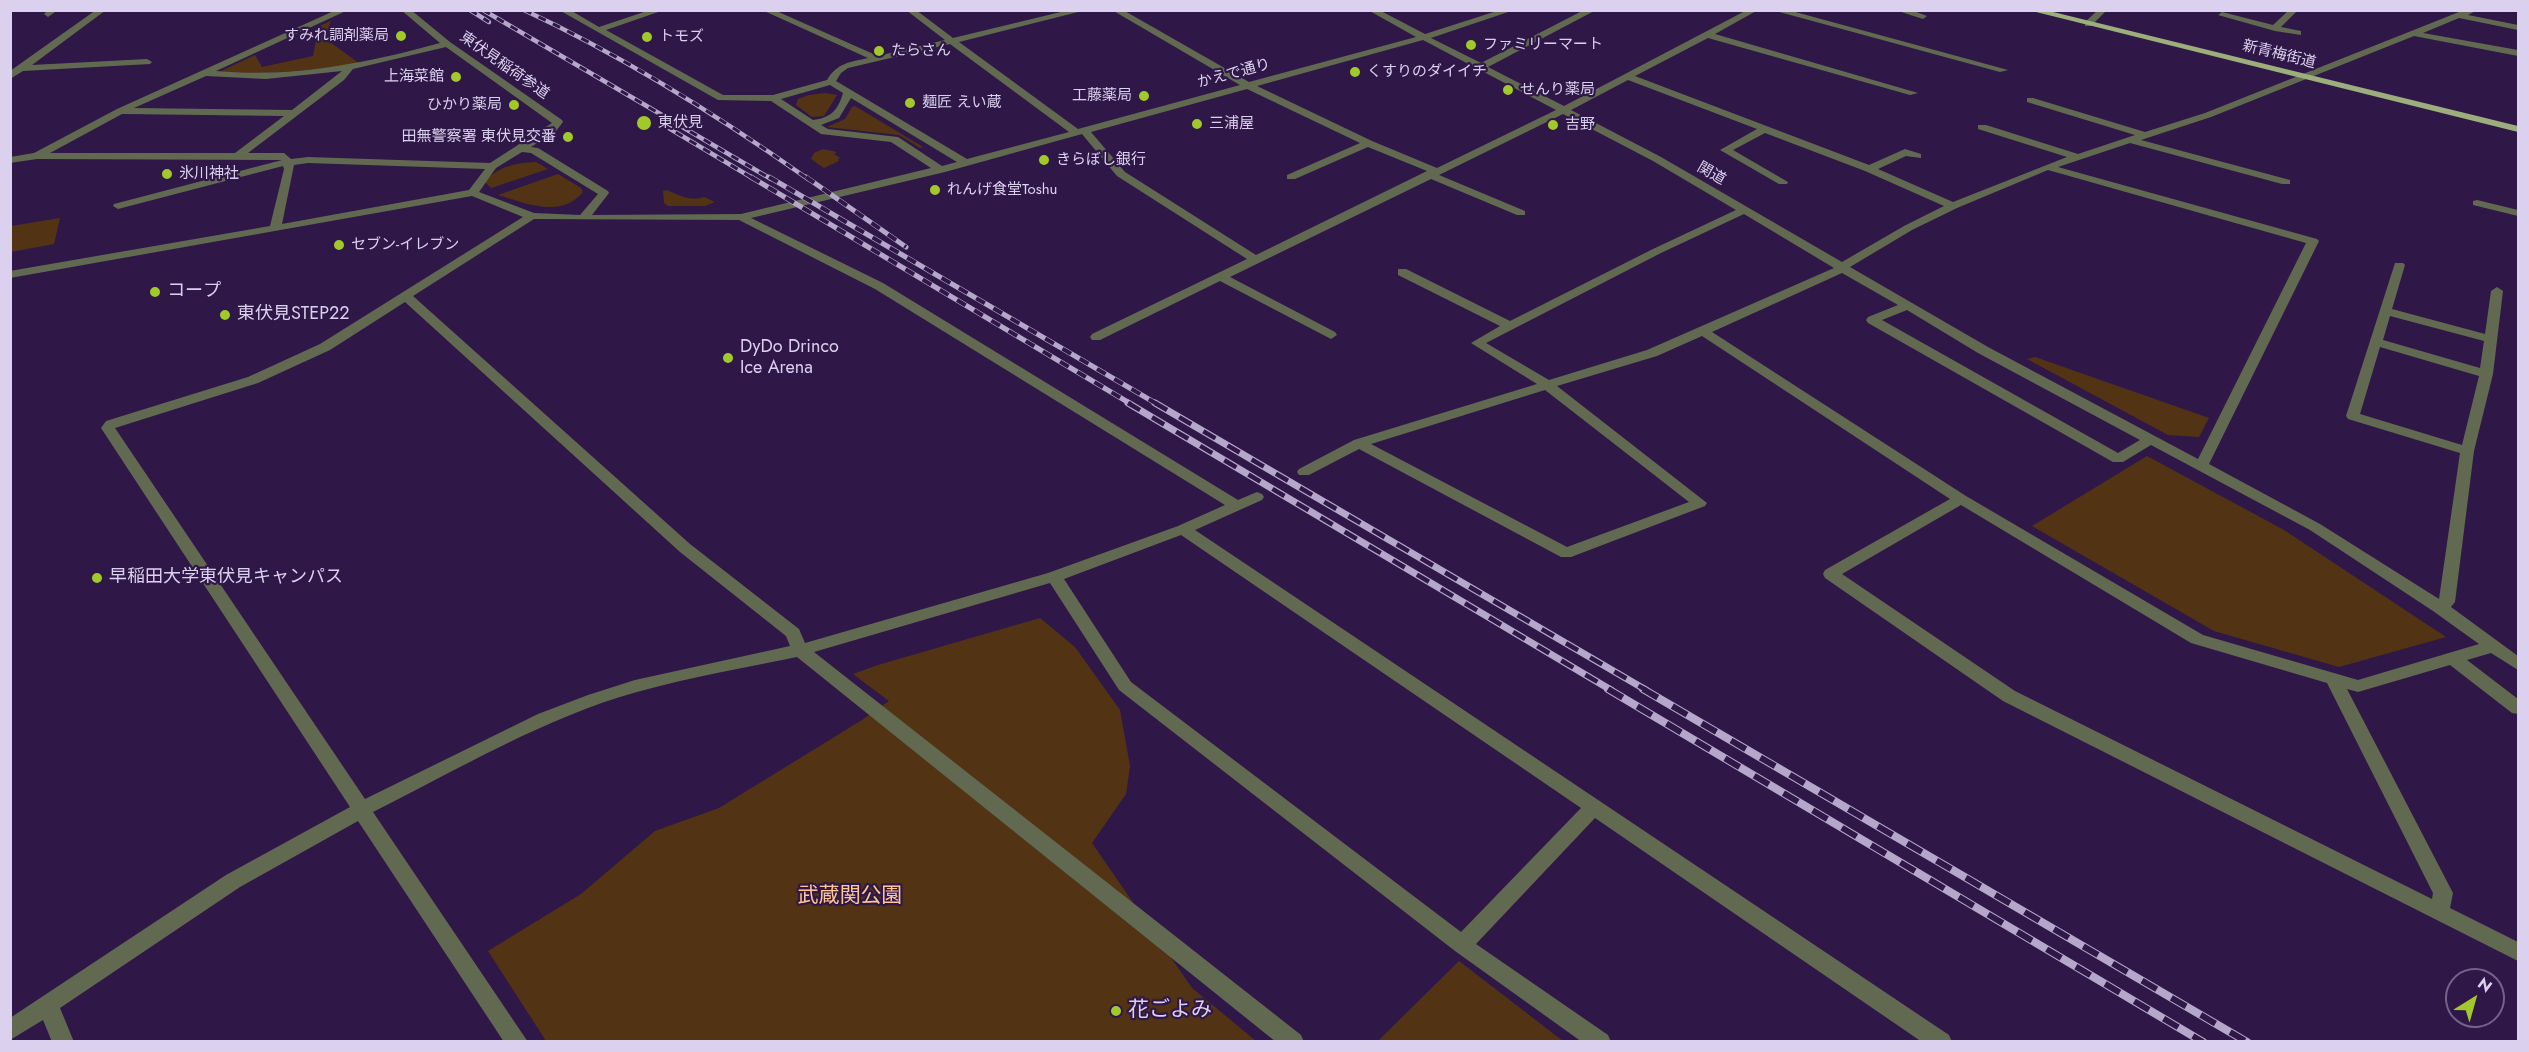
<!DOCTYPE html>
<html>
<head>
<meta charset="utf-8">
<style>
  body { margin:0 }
  #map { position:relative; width:2529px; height:1052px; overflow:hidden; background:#2f1847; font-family:Jost,sans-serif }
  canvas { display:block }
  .frame { position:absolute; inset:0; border:12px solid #dbd0ee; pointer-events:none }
  .north { position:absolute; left:2445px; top:968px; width:60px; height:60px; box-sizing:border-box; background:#2f1847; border:2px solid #74628a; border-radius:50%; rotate:37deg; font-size:16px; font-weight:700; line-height:24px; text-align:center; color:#dbd0ee }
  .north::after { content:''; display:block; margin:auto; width:21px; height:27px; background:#a1c929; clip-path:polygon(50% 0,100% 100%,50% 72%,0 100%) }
</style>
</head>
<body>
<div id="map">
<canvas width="2529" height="1052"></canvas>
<div class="frame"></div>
<div class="north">N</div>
</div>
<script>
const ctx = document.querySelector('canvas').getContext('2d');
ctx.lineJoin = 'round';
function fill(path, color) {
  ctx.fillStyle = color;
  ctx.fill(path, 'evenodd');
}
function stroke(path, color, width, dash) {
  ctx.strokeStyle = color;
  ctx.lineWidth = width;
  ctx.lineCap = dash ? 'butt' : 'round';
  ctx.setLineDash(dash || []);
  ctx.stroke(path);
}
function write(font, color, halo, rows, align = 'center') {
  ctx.font = font + ' Jost,"Noto Sans JP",sans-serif';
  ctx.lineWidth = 4.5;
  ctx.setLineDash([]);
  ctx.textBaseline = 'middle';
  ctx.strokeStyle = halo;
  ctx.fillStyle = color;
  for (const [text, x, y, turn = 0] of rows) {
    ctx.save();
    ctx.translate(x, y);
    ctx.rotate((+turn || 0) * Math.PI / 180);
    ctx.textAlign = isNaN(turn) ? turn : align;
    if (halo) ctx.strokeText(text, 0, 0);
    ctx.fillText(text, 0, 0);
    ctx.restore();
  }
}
fill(new Path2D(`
  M331,21L329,27L334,39L330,42L360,64C313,70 267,75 219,72L255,55L262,67L313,56L319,26Z
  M826,93L837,95L824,116L812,117L796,105L798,99L809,95Z
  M855,106L923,147L920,148L899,135L827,127L845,119L852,107Z
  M823,149L837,152L834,154L840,158L838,159L839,161L824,168L811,159L814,153Z
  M536,162L548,169L491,188L485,182C498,166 516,163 536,162Z
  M558,174L581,188L583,192C561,219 525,203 498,195Z
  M667,190C678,195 692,202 704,197L715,202L705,206H668L664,203L663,191Z
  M60,218L54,244L11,252V226Z
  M2035,357L2209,418L2199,437L2168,435L2027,359Z
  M2147,456L2284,530L2446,637L2339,667L2214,631L2032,526Z
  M1040,618L1075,647L1120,710L1130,766L1126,794L1092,843L1192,988L1256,1041H546L488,951L581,894L655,831L719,808L862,720L889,701L853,674L878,665Z
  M1459,961L1563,1041H1378Z`), '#523415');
fill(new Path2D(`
  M48,10H58L48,17L44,14Z
  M96,10H106L32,65L147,59L152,62L150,64L23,71L10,79V71Z
  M336,10H348L216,71C293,78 367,63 440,43L401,10H411L450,42L562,120L563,122L556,131L531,147L538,148L608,191L609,193L592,215L741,214L931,168L891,142L821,134L771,101L718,100L559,10H570L599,27L650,10H664L606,30L723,95H773L827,80C837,63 850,62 868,58L762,10H774L878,56L945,40L906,10H916L953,38L1069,10H1086L959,42L1078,129L1240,85L1112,10H1123L1249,82L1416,37L1368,10H1379L1425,34L1500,10H1514L1431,38L1481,63L1584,10H1596L1488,67L1564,106L1747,10H1758L1715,34L1918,93L1910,95L1708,38L1635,76L1869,165L1905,149L1921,154V158L1906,156L1878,169L1953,202L2067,157L1978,129V125H1986L2078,154L2135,135L2027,102V98H2033L2145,132L2205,113L2464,10H2477L2468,15L2518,25V30L2459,18L2423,33L2518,50V56L2414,36L2211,117L2141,140L2290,180V184H2282L2130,143L2058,167L2317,239L2319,241L2209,464L2320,524L2439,599L2460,453L2348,419L2346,416L2395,263H2403L2405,265L2392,309L2485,334L2491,291L2497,287L2503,291L2493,374L2474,451L2455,602L2451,607L2518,656V670L2491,653L2467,660L2518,699V714L2512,713L2450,665L2358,692L2347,689L2453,893L2450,908L2518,942V961L2003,701L1825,578L1823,574L1825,570L1950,499L1702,336L1657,356L1557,386L1707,503L1705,506L1571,557H1561L1359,449L1309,475H1299L1297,472L1299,469L1354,440L1537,384L1471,343L1500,326L1398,275V269H1406L1510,321L1653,249L1736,210L1653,161L1563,114L1439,175L1525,211V215H1517L1431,179L1230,277L1335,332L1337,335L1331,339L1220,281L1100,340H1092L1090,337L1092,334L1247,259L1117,176L1082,134L945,172L751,218L883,283L1238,500L1257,492L1262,494L1264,497L1262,500L1195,530L1949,1035L1952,1042H1922L1595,818L1476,944L1608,1035L1611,1042H1582L1455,951L1119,690L1050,583L814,652L1301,1035L1304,1042H1276L797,657C744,668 690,677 637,692C546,717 457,770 373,812L528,1042H504L358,821L240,887L60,1008L74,1042H52L43,1020L10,1040V1018L226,875L350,807L101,428L106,421L248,377L320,344L523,217L472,196L10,278V271L270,226L284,169L283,166L118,209L113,206L114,204L282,160L37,159L10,163V157L34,153L117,109ZM1423,40L1474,67L1475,70H1480L1556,110L1437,168L1372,141L1257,86ZM950,44L1069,132L967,159L836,81L841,73L848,68ZM446,47L552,123L490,163L308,157L291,159L284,153H248L344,80L353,69ZM342,71L292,110L134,108L206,76L266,79ZM1628,80L1757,129L1720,150L1779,184H1787L1788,182L1733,150L1765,133L1865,171L1944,206L1904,226L1842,262L1661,157L1571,110ZM830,85L843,93C838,110 831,118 813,120L781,99ZM1247,89L1360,143L1287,175V179H1295L1368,147L1427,171L1256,255L1125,172L1091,132ZM851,98L957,162L942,166L898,137L828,129L821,125L839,118ZM122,114H123L284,116L235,153H50ZM522,152L531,153L598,194L580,215L534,213L479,192L496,168ZM308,163L485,169L469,190L282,224L294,165ZM2048,170L2306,243L2198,459L1988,347L1850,267L1912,230L1957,208ZM1744,214L1834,268L1647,350L1549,380L1486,343L1661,253ZM534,219L739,220L875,289L1225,505L1178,526L1048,573L805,643L799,629L690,544L413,296ZM1842,273L1898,305L1868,317L1866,320L1868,323L2113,462H2123L2151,445L2310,530L2433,611L2479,644L2358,680L2203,635L1966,496L1712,332ZM405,302L680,552L786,636L790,646L635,680L588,695L538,714L365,799L115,428L258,383L330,350ZM1907,310L1978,353L2140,440L2118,453L1882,320ZM2390,316L2484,341L2480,368L2383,340ZM2380,347L2479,376L2462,445L2360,414ZM1545,390L1689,502L1567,547L1371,444ZM1961,505L2191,643L2327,683L2433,893L2432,899L2015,691L1842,574ZM1181,535L1581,808L1461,932L1131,682L1064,579Z
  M1772,10H1788L2008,70L2000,72Z
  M1895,10H1911L1927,16L1923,19Z
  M2098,10H2107L2091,26H2085V22Z
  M2289,10H2298L2281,27L2301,31V35L2275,31L2218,15L2222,12L2273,25Z
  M2477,200L2518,210V216L2473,205V201Z`), '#616a51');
fill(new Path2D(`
  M2028,10H2045L2518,126V132Z`), '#9cae7b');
const railFar3 = new Path2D(`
  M470,10L489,22
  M483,10L771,179
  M524,10C625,57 717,115 808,179
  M662,124L754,179`);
const railFar2 = new Path2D(`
  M751,177L1131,404
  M769,177L1157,404
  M806,177L906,247`);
const railFar1 = new Path2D(`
  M1128,403L1611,690
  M1155,403L1646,690`);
const rail = new Path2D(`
  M1608,689L2203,1042
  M1643,689L2247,1042`);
stroke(railFar3, '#b5a7c9', 4.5);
stroke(railFar2, '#b5a7c9', 5);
stroke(railFar1, '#b5a7c9', 7);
stroke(rail, '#b5a7c9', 8);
stroke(railFar3, '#2f1847', 3, [8]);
stroke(railFar2, '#2f1847', 4, [10]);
stroke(railFar1, '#2f1847', 4.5, [14]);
stroke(rail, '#2f1847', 6, [17]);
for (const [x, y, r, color] of [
  [401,36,6,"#a1c929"],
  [647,37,6,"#a1c929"],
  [1471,45,6,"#a1c929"],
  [879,51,6,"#a1c929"],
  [1355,72,6,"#a1c929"],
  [456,77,6,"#a1c929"],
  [1508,90,6,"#a1c929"],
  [1144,96,6,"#a1c929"],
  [910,103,6,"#a1c929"],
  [514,105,6,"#a1c929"],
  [644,123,8,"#a1c929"],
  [1197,124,6,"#a1c929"],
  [1553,125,6,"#a1c929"],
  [568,137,6,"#a1c929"],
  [1044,160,6,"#a1c929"],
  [167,174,6,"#a1c929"],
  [935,190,6,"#a1c929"],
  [339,245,6,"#a1c929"],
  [155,292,6,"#a1c929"],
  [225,315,6,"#a1c929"],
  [728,358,6,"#a1c929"],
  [97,578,6,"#a1c929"],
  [1116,1011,6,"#a1c929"]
]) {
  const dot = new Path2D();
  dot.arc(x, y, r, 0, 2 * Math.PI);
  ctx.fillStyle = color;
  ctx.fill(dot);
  stroke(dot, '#2f1847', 2);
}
write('15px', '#dbd0ee', '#2f1847', [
  ["すみれ調剤薬局",389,36,"right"],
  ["トモズ",659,37],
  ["ファミリーマート",1483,45],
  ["たらさん",891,51],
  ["くすりのダイイチ",1367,72],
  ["上海菜館",444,77,"right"],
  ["せんり薬局",1520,90],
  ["工藤薬局",1132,96,"right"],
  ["麺匠 えい蔵",922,103],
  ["ひかり薬局",502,105,"right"],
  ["東伏見",658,123],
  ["三浦屋",1209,124],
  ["吉野",1565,125],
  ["田無警察署 東伏見交番",556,137,"right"],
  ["きらぼし銀行",1056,160],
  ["氷川神社",179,174],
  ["れんげ食堂Toshu",947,190],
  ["セブン-イレブン",351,245]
], 'left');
write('15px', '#dbd0ee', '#2f1847', [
  ["新青梅街道",2279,55,14],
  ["東伏見稲荷参道",504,66,35],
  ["かえで通り",1234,74,-15],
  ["関道",1711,174,30]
]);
write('18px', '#dbd0ee', '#2f1847', [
  ["コープ",167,292],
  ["東伏見STEP22",237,315],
  ["DyDo Drinco",740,348],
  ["Ice Arena",740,369],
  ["早稲田大学東伏見キャンパス",109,578]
], 'left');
write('21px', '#ffc693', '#2f1847', [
  ["武蔵関公園",850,897]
]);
write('21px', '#dbd0ee', '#2f1847', [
  ["花ごよみ",1128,1011]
], 'left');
</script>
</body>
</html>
